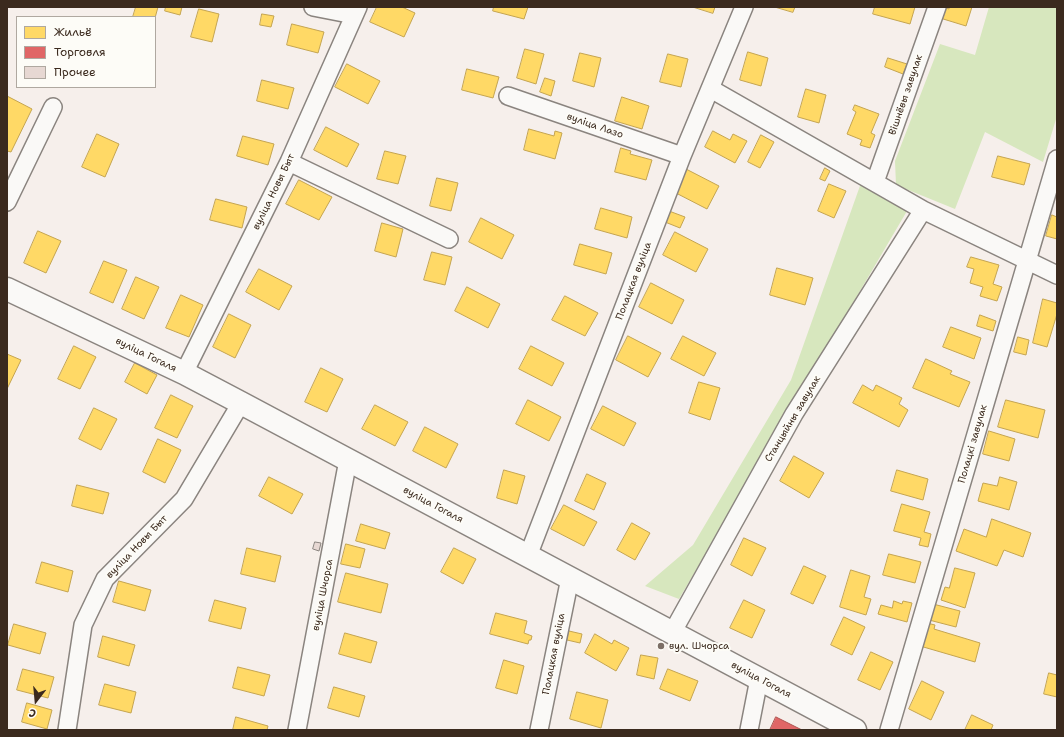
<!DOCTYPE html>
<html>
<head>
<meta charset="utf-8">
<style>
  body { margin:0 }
  #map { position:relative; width:1064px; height:737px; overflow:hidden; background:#f6efeb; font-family:"Shantell Sans",sans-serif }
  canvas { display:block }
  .frame { position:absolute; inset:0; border:8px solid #3b2a1e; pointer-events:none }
  .legend { position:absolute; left:16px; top:16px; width:140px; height:72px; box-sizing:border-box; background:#fdfcf7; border:1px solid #afa8a0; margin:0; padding:5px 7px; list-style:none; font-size:12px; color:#3b2a1e }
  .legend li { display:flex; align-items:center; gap:8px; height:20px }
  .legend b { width:20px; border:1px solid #afa8a0 }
  .north { position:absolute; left:16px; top:681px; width:40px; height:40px; -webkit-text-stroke:3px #fdfcf7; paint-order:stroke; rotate:196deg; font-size:11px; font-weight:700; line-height:16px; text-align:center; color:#3b2a1e }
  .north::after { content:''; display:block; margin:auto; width:14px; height:18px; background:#3b2a1e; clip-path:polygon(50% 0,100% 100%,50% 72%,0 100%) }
</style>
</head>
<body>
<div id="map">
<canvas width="1064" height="737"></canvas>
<div class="frame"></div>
<ul class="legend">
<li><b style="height:11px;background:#ffd966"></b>Жильё</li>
<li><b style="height:11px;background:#e06666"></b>Торговля</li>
<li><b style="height:11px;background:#e7d8d3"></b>Прочее</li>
</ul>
<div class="north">С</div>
</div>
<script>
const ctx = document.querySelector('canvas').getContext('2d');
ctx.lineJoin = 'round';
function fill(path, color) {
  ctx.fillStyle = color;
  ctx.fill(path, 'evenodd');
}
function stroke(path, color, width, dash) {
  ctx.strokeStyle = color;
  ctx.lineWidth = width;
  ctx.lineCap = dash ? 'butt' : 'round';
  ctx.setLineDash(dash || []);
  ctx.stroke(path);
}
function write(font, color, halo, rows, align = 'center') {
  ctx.font = font + ' "Shantell Sans",sans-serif';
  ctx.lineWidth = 4;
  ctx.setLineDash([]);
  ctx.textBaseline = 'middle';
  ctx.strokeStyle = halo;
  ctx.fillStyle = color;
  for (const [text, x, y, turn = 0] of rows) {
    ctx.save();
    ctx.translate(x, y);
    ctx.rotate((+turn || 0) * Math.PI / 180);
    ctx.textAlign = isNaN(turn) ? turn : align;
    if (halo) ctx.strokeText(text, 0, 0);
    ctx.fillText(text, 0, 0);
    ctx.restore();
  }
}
fill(new Path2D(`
  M989,7H1057V116L1043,162L985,132L955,209L896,185L895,161L940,44L975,55Z
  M861,183L907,211L679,599L645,586L693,545L791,380Z`), '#d7e7be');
const homes = new Path2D(`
  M136,7H158L155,18L133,17Z
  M166,7H182L180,15L165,11Z
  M377,7H402L415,13L404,37L370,22Z
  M494,7H528L524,19L493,11Z
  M693,7H715L713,13Z
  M775,7H795L793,12Z
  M875,7H915L910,24L873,14Z
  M944,7L949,9V7H972L966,26L940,18Z
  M199,9L219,14L212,42L191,37Z
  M262,14L274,16L271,27L260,25Z
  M292,24L324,32L318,53L287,45Z
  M525,49L544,54L536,84L517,78Z
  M748,52L768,58L761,86L740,80Z
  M580,53L601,58L594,87L573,81Z
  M668,54L688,59L681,87L660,82Z
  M888,58L907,64L903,74L885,67Z
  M347,64L380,81L368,104L335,87Z
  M467,69L499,77L493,98L462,90Z
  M545,78L555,81L551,96L540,92Z
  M262,80L294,88L288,109L257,101Z
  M806,89L826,95L819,123L798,117Z
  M7,96L32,109L11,152L7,151Z
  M622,97L649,106L642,129L615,121Z
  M855,105L879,114L871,133L875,135L870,148L860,145L862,140L847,134L856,112L853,110Z
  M326,127L359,144L347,167L314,150Z
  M529,129L554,136L555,131L562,133L555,159L524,150Z
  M713,131L730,140L733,134L747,141L735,163L705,147Z
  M97,134L119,144L105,177L82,167Z
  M761,135L774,142L760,168L748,162Z
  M243,136L274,144L268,165L237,156Z
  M621,148L631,151L630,154L652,160L646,180L615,172Z
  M385,151L406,156L398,184L377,179Z
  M998,156L1030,164L1024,185L992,177Z
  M825,168L830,171L825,181L820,179Z
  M686,169L719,186L707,209L674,192Z
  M437,178L458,183L451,211L430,206Z
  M299,180L332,197L319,220L286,204Z
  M829,184L846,191L834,218L818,211Z
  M216,199L247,207L242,228L210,220Z
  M601,208L632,217L627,238L595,229Z
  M669,211L685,217L680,228L665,222Z
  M1052,215L1057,217V239L1046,236Z
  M481,218L514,235L502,259L469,242Z
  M382,223L403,229L396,257L375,251Z
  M38,231L61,241L46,273L24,263Z
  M675,232L708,249L696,272L663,255Z
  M580,244L612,253L606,274L574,265Z
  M432,252L452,257L445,285L424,280Z
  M971,257L999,265L993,284L1002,287L997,301L980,296L983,287L970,283L974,269L967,267Z
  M104,261L127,270L113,303L90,293Z
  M777,268L813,278L805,305L770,295Z
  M259,269L292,286L279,310L246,292Z
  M136,277L159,287L144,319L122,309Z
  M651,283L684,300L672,324L639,307Z
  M467,287L500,304L488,328L455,311Z
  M181,295L203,305L189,337L166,328Z
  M565,296L598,313L585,336L552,320Z
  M1043,299L1057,303V314L1047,347L1033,343Z
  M229,314L251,325L235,358L213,347Z
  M980,315L996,321L993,331L977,326Z
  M951,327L981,338L974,359L943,347Z
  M628,336L661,353L648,377L616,360Z
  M683,336L716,353L704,376L671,359Z
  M1018,337L1029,340L1026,355L1014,352Z
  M74,346L96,357L80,389L58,379Z
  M531,346L564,363L552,386L519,369Z
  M7,354L21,360L7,389Z
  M926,359L952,371L950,374L970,382L959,407L913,388Z
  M135,363L157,375L147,394L125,382Z
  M321,368L343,379L327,412L305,402Z
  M699,382L720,388L710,420L689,413Z
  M863,385L873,391L876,385L902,398L899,404L908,410L899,427L853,403Z
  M171,395L193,406L177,438L155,428Z
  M528,400L561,417L549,441L516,424Z
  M1006,400L1045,410L1038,438L998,427Z
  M375,405L408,422L395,446L362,429Z
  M603,406L636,423L624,446L591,429Z
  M94,408L117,419L101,450L79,439Z
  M425,427L458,444L446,468L413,451Z
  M989,431L1015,439L1009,461L983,454Z
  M158,439L181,450L165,483L143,472Z
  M794,456L824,473L809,498L780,481Z
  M504,470L525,476L517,504L497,498Z
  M897,470L928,479L923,500L891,491Z
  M587,474L606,483L594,510L575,501Z
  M269,477L303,494L292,514L259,496Z
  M1000,477L1017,482L1009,510L978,501L983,483L997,486Z
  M77,485L109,493L103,514L72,506Z
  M902,504L930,512L924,532L931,534L928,547L919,545L921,538L894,531Z
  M564,505L597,522L584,546L551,529Z
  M992,519L1031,533L1023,557L1004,550L997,566L956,551L964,529L986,537Z
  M632,523L650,533L635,560L617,550Z
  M361,524L390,533L385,549L356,541Z
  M744,538L766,548L752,576L731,565Z
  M346,544L365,549L360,568L341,564Z
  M247,548L281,556L275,582L241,574Z
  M454,548L476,559L463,584L441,572Z
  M889,554L921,562L915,583L883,575Z
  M42,562L73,571L68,592L36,583Z
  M804,566L826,576L813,604L791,594Z
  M955,568L975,573L965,608L941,600L945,587L949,588Z
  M851,570L870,576L864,597L871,599L866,615L840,607Z
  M346,573L388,584L381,613L338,602Z
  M119,581L151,590L145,611L113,602Z
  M215,600L246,608L241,629L209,621Z
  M744,600L765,610L752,638L730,628Z
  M894,601L902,604L903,601L912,603L907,622L878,614L881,605L892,608Z
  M933,604L960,611L956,627L929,620Z
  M496,613L527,621L524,633L532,636L531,640H529L528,644L490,634Z
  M844,617L865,627L852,655L831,645Z
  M927,623L935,625L934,629L980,643L975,662L920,646Z
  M14,624L46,633L40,654L8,645Z
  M569,631L582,634L580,643L567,640Z
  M345,633L377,642L371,663L339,654Z
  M595,634L612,644L614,640L629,648L616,671L585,653Z
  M103,636L135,645L129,666L98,657Z
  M871,652L893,662L880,690L858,680Z
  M641,655L658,658L654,679L637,675Z
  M504,660L524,666L517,694L496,688Z
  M238,667L270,675L264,696L233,688Z
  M23,669L54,677L48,698L17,690Z
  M668,669L698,681L690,701L660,689Z
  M1049,673L1057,675V697L1044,694Z
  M922,681L944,692L931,720L909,709Z
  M105,684L136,692L131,713L99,705Z
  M334,687L365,696L359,717L328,708Z
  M577,692L608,700L601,728L570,719Z
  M27,703L52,710L47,729L22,722Z
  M972,715L993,725L991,730H965Z
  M236,717L268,726L267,730H233Z`);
fill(homes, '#ffd966');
stroke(homes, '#c4a450', 1);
const shops = new Path2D(`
  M776,717L802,730H770Z`);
fill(shops, '#e06666');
stroke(shops, '#ae5450', 1);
const building = new Path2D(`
  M315,542L321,543L319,551L313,549Z`);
fill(building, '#e7d8d3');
stroke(building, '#8a847f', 1);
const minor = new Path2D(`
  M313,7L354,15
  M711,89L923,210L1057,275
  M508,96L682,156
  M289,162L449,239
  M875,182L937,7
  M7,202L53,107
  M184,373L289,162L358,7
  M528,556L682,156L744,7
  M672,633L794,414L923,210
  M67,730L83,625L105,579L184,499L241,403
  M297,730L348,460
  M539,730L570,578
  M749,730L759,679
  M889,730L1057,159`);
const major = new Path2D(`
  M7,289L184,373L241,403L855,730`);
stroke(minor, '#8a847f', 20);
stroke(major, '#8a847f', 25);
stroke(minor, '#faf9f7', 17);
stroke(major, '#faf9f7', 22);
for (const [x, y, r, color] of [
  [661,646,4,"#7c6f66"]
]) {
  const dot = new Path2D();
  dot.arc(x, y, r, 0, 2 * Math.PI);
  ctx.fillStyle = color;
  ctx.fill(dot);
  stroke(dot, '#fdfcf7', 1.5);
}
write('10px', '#3b2a1e', '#fdfcf7', [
  ["Вішнёвы завулак",906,95,-71],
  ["вуліца Лазо",595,126,19],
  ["вуліца Новы Быт",274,192,-64],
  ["Полацкая вуліца",634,281,-69],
  ["вуліца Гогаля",146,355,26],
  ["Станцыйны завулак",793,419,-59],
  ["Полацкі завулак",973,444,-74],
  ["вуліца Гогаля",433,505,28],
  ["вуліца Новы Быт",137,547,-46],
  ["вуліца Шчорса",323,595,-79],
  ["Полацкая вуліца",554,654,-79],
  ["вуліца Гогаля",761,680,28]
]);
write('10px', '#3b2a1e', '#fdfcf7', [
  ["вул. Шчорса",669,646]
], 'left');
</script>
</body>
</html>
